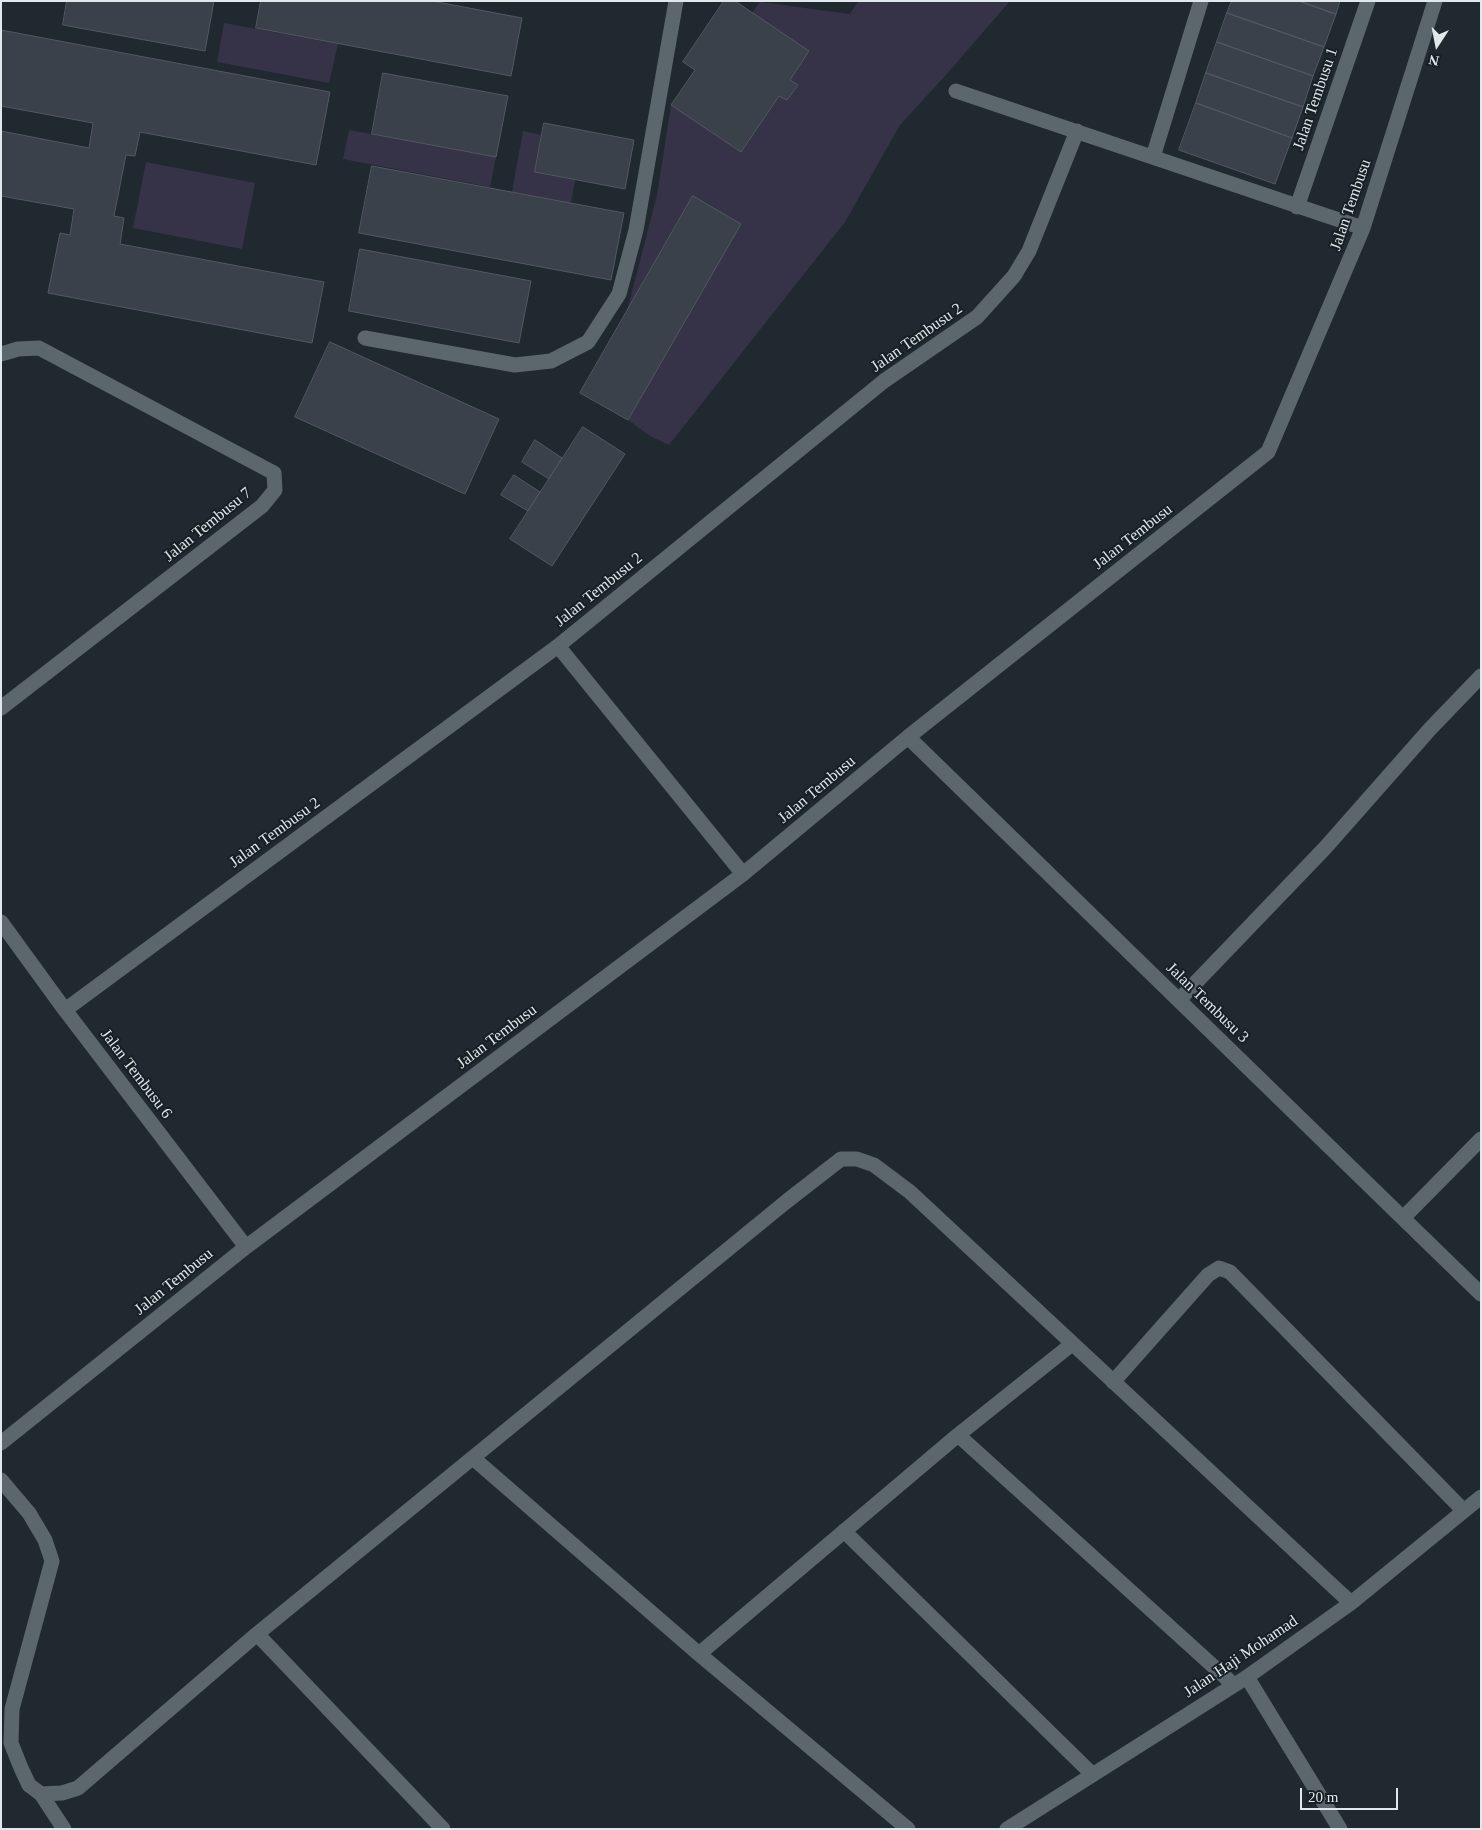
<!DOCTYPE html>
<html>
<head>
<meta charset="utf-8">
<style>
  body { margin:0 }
  #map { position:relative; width:1482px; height:1830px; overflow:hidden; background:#1f292f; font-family:Georgia,serif }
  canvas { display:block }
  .frame { position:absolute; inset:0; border:2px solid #e1e8ec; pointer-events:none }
  .north { position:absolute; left:1412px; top:20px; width:50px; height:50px; -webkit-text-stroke:4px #162025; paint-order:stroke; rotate:191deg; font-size:14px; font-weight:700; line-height:20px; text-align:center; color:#e1e8ec }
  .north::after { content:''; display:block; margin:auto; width:18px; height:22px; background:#e1e8ec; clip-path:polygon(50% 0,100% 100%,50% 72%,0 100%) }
  .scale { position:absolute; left:1300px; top:1788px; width:98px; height:22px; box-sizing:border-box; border:2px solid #e1e8ec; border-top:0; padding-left:6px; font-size:15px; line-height:18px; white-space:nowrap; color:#e1e8ec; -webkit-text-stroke:4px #162025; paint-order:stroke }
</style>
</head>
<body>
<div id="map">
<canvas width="1482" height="1830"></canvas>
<div class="frame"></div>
<div class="north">N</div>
<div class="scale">20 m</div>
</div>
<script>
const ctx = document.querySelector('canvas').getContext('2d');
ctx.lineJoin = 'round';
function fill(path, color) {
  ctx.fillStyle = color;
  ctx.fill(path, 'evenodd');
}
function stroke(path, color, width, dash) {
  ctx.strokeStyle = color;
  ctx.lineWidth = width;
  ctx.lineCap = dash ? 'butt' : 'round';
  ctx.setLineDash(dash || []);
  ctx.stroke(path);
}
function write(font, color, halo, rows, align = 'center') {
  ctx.font = font + ' Georgia,serif';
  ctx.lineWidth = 4;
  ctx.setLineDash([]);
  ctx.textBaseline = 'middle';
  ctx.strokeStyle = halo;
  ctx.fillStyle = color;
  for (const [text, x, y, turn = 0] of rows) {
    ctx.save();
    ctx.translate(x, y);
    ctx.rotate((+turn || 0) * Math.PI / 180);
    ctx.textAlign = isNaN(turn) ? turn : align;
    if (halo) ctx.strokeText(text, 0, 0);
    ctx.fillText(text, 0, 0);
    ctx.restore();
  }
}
fill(new Path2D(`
  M858,1H1010L946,75L900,125L845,222L669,445L650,436L628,420L741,224L693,196L627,311L657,195L671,105L741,152L779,96L787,100L798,85L790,80L809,51L752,13L760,2L850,14Z
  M224,23L338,44L329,83L217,62Z
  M349,130L496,157L490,187L343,159Z
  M523,131L541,135L535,172L575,180L571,203L512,192Z
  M146,162L255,183L242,249L133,228Z`), '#363348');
const building = new Path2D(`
  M67,1H214L205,51L63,25Z
  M261,1H432L522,18L511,76L256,28Z
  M724,1H735L809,51L790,80L798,85L787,100L779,96L741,152L671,105L695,70L683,62Z
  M1232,1H1299L1336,14L1324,47L1227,13Z
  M1299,1H1340L1336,14Z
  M1227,13L1324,47L1313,76L1217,42Z
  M1,30L330,92L316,165L140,132L135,156L126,155L114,216L124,218L120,244L324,282L312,343L48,293L60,233L70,235L74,209L1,196V131L89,148L93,123L1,106Z
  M1217,42L1313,76L1303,107L1206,73Z
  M383,73L508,96L496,157L372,134Z
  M1206,73L1303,107L1292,138L1196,103Z
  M1196,103L1292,138L1275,184L1179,150Z
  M544,123L634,140L625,189L535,172Z
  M372,166L624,213L611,280L359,233Z
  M693,196L741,224L628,420L580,393Z
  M360,249L531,281L519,343L349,311Z
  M330,342L499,419L465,494L295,417Z
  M583,427L625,454L552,566L510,539Z
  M535,440L562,458L549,479L522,462Z
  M514,475L540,492L528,511L501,495Z`);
fill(building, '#3b414a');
stroke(building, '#535862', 1);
stroke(new Path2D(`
  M956,91L1363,228
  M1153,157L1201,1
  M1297,207L1368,1
  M365,338L515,365L551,361L588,342L619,294L636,230L676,1
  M1,354L18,349L39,348L274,473L275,490L262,506L1,708
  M558,646L743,874
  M908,737L1481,1294
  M1,922L65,1010L246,1247
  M1179,1000L1325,848L1430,729L1481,676
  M65,1010L558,646L884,381L977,317L1014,276L1029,251L1077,131
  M1403,1218L1481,1139
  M1113,1382L1208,1275L1219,1268L1230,1272L1464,1511
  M958,1435L1234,1685
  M1,1443L246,1247L743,874L908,737L1268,452L1363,228L1435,1
  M473,1458L699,1654L908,1829
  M1,1480L29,1513L45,1540L52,1561L12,1709L11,1743L21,1768L29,1785L41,1794L62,1793L78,1788L257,1634L787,1201L841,1159H857L874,1165L910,1192L1351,1603
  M844,1531L1092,1774
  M257,1634L443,1829
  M699,1654L958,1435L1072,1344
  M1247,1677L1340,1829
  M41,1794L64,1829
  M1007,1829L1247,1677L1351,1603L1481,1497`), '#5b666d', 15);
write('16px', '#e1e8ec', '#162025', [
  ["Jalan Tembusu 1",1316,99,-71],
  ["Jalan Tembusu",1351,205,-71],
  ["Jalan Tembusu 2",917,338,-35],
  ["Jalan Tembusu 7",208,525,-39],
  ["Jalan Tembusu",1133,537,-38],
  ["Jalan Tembusu 2",599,590,-39],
  ["Jalan Tembusu",817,790,-40],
  ["Jalan Tembusu 2",275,833,-36],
  ["Jalan Tembusu 3",1207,1003,44],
  ["Jalan Tembusu",497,1037,-37],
  ["Jalan Tembusu 6",136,1074,53],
  ["Jalan Tembusu",174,1282,-39],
  ["Jalan Haji Mohamad",1241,1657,-34]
]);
</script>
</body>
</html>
